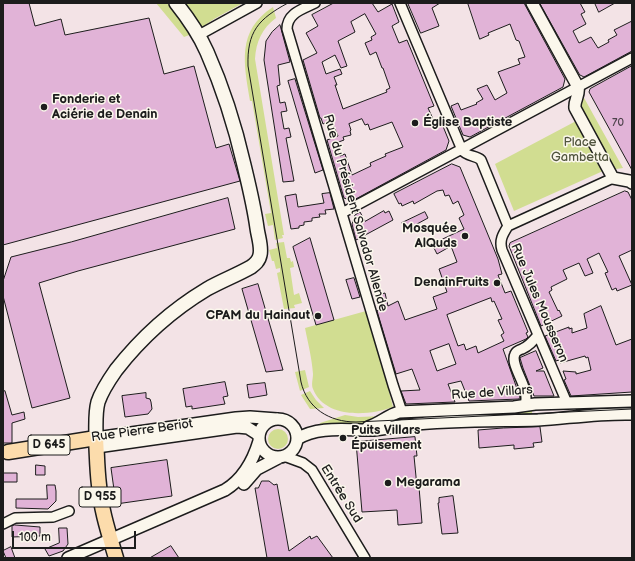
<!DOCTYPE html>
<html>
<head>
<meta charset="utf-8">
<style>
  body { margin:0 }
  #map { position:relative; width:635px; height:561px; overflow:hidden; background:#f3e3e6; font-family:"Balsamiq Sans",sans-serif }
  canvas { display:block }
  .frame { position:absolute; inset:0; border:4px solid #1c1c1c; pointer-events:none }
  .scale { position:absolute; left:12px; top:531px; width:124px; height:18px; box-sizing:border-box; border:2px solid #1c1c1c; border-top:0; padding-left:5px; font-size:12px; line-height:14px; white-space:nowrap; color:#1c1c1c; -webkit-text-stroke:3px #fbf7ec; paint-order:stroke }
</style>
</head>
<body>
<div id="map">
<canvas width="635" height="561"></canvas>
<div class="frame"></div>
<div class="scale">100 m</div>
</div>
<script>
const ctx = document.querySelector('canvas').getContext('2d');
ctx.lineJoin = 'round';
function fill(path, color) {
  ctx.fillStyle = color;
  ctx.fill(path, 'evenodd');
}
function stroke(path, color, width, dash) {
  ctx.strokeStyle = color;
  ctx.lineWidth = width;
  ctx.lineCap = dash ? 'butt' : 'round';
  ctx.setLineDash(dash || []);
  ctx.stroke(path);
}
function write(font, color, halo, rows, align = 'center') {
  ctx.font = font + ' "Balsamiq Sans",sans-serif';
  ctx.lineWidth = 3;
  ctx.setLineDash([]);
  ctx.textBaseline = 'middle';
  ctx.strokeStyle = halo;
  ctx.fillStyle = color;
  for (const [text, x, y, turn = 0] of rows) {
    ctx.save();
    ctx.translate(x, y);
    ctx.rotate((+turn || 0) * Math.PI / 180);
    ctx.textAlign = isNaN(turn) ? turn : align;
    if (halo) ctx.strokeText(text, 0, 0);
    ctx.fillText(text, 0, 0);
    ctx.restore();
  }
}
fill(new Path2D(`
  M156,3H243L214,19L192,34L184,37Z
  M273,7L276,18C262,28 256,42 255,59L284,235H282L283,238L275,240L273,225L268,226L265,214L271,213L252,101H250C244,64 236,31 273,7Z
  M583,96L623,168L603,171L514,211L495,164L578,120V103Z
  M284,242L287,258H290L291,262L293,261L294,267L290,268L294,295L299,293L302,303L294,305L295,308L284,309L277,273L280,272V268L276,269L274,261H272L269,250L277,248L276,243Z
  M366,311L375,336L393,407C369,416 325,419 313,389C311,384 313,379 313,374C312,359 308,343 305,328Z
  M305,370L309,387L300,391L295,372Z
  M310,391L316,400L324,408L310,409L301,395Z
  M532,409V417L382,424L394,418Z
  M345,415L358,417L384,416L361,425L319,427L320,423Z
  M268 439a10 10 0 1 1 20 0a10 10 0 1 1-20 0Z`), '#d1dd91');
const building = new Path2D(`
  M3,3H29L35,26L61,19L65,35L149,18L164,74L194,66L216,148L229,144L240,181L3,245Z
  M334,3H372L378,12L392,4L399,22L392,26L399,43L407,40L434,106L428,108L434,121L440,119L449,141L446,150L352,201L344,198L327,140L338,136L331,120L323,124L321,118H320L303,60L317,53L306,33L318,26L312,15ZM365,14L376,34L371,37L372,40L365,43L370,55L376,52L382,68H383L390,88L386,90L387,92L343,109L335,85H337L334,77L342,74L340,69L326,74L322,62L335,55L341,68L347,66L338,41L355,32L351,22ZM362,119L365,125L368,124L370,130L392,122L403,147L385,154L386,156L370,163L371,166L352,175L345,154L340,156L336,143L344,140L343,137L351,135L350,131L351,130L349,124Z
  M408,3H440L432,8L439,26L421,33Z
  M468,3H524L565,79L563,87L470,137L463,135L451,106L458,103L461,110L477,104L476,103L483,99L477,89L487,85L495,100L507,93L498,72L520,64L518,59L525,57L519,41L516,40L510,24L488,33L489,35L480,39Z
  M540,3H580L585,12L581,14L586,24L573,31L579,43L591,37L598,48L609,42L608,40L617,35L614,30L632,21V51L584,77L580,75Z
  M595,3H615L599,12Z
  M280,25L290,62L278,65L280,85L277,86L280,103L285,102L287,111L281,112L284,129L289,128L291,137L286,138L294,181L283,182L264,60L266,41L272,32Z
  M632,66V170L589,92L590,89Z
  M295,79L323,170L315,173L288,81Z
  M452,164L460,167L498,259L502,274L498,275L505,293L511,291L528,332L526,333L528,337L526,339L503,349L520,397L519,399L469,401L461,381L448,384L455,402L406,404L401,391L420,390L412,369L396,374L377,311L382,308L378,295L385,293L388,306L398,301L405,320L437,309L433,297L447,292L439,269L457,262L451,246L437,254L432,244L464,229L459,218L464,215L458,201L453,204L449,195L445,196L443,190L437,191L414,204L413,201L402,206L401,203L399,204L394,194ZM491,298L492,302L494,301L502,319L498,320L504,333L501,335L504,341L478,353L476,346L466,350L464,344L458,346L447,315ZM449,344L456,364L437,371L430,351Z
  M625,191L628,192L632,200V250L619,256L632,285L617,291L616,288L612,290L605,273L608,272L599,253L587,259L593,273L585,276L579,263L563,270L567,279L551,287L552,290L549,292L558,311L559,310L562,316L541,326L509,246L510,243Z
  M330,193L334,209L325,210L326,214H319L320,217L312,218V221L304,222V225L299,226V228L291,229L285,196L296,194L298,207L324,203L322,194Z
  M228,198L235,229L78,271L39,283L70,398L32,408L3,296V281L11,257L71,242Z
  M384,211L385,213L389,211L393,220L356,240L352,224L355,215L360,212L365,221Z
  M425,212L428,218L406,230L402,223Z
  M310,238L334,320L316,325L293,247Z
  M354,278L360,297L352,299L346,280Z
  M258,284L283,370L266,372L242,289Z
  M601,306L616,345L632,339V392L571,396L564,380L566,379L563,371L576,372V374L591,370L588,357L586,358L585,356L560,363L559,360L556,361L545,336L569,327V329L572,328V333L587,328L584,314Z
  M536,351L543,368L536,371H544L554,396H534L523,368L520,358Z
  M225,382L228,396L223,397L225,404L192,409V406L186,407L183,389Z
  M265,383L267,395L249,398L247,385Z
  M5,391L12,415L24,412L25,419L12,423V443H3V392Z
  M146,393V398L150,399L151,402L152,409L148,414L125,417L122,396Z
  M540,427L542,442L533,443L534,447L514,449V445L479,448L478,430L503,428Z
  M415,437L417,456H414L417,487H419L422,523L398,525L397,510L362,512L356,442Z
  M167,460L172,496L116,504L111,468Z
  M36,465L45,466V475H36Z
  M3,473H17V482H3Z
  M262,481H269L274,485L277,484L289,551L310,536L311,539L317,536L333,558H267L255,488H258Z
  M47,485H55L56,491V501L48,509L16,508V499H47Z
  M453,496L458,533L442,534L438,503H439V498Z
  M15,525L40,527V536L12,537V526Z
  M59,528H67L68,544L63,551L49,556L45,549L59,543Z
  M171,546L179,558H150Z
  M11,547L15,558H6L3,551Z`);
fill(building, '#e1b3d7');
stroke(building, '#1c1c1c', 1);
const minor = new Path2D(`
  M315,3C303,9 287,13 287,29L393,385L402,412
  M400,3L462,150C467,157 476,155 481,160L508,226C503,234 499,240 502,250L567,403
  M199,35L257,3
  M342,213L632,58
  M508,226L613,178
  M525,405C531,387 509,366 515,354C516,351 519,350 522,349C529,346 533,341 538,335
  M284,456L303,463L312,470L365,558
  M3,524L15,518L53,517L69,511`);
const tertiary = new Path2D(`
  M532,3L578,87C580,95 574,100 575,108L613,178L629,181L632,183
  M259 438a19 19 0 1 1 38 0a19 19 0 1 1-38 0Z
  M368,427C379,424 388,415 399,412L514,407L535,404L632,401
  M96,438L236,418L250,417L277,419
  M297,439C320,425 349,431 374,430C386,429 396,426 407,425C451,420 495,421 538,420C569,418 600,413 632,414
  M97,447L237,427L248,428L259,435
  M244,484L257,469L280,457
  M68,558L225,490C243,479 253,461 259,441`);
const secondary = new Path2D(`
  M96,438C96,426 95,413 98,402C102,390 109,380 116,370C141,338 172,310 207,289C221,281 237,275 251,267C255,264 259,261 260,255C262,247 258,236 257,228C254,206 249,186 244,165C235,126 223,88 207,52C199,34 188,18 176,3`);
const primary = new Path2D(`
  M8,452L96,438C97,454 97,469 99,485C101,510 109,534 116,558`);
stroke(minor, '#1c1c1c', 12);
stroke(tertiary, '#1c1c1c', 14);
stroke(secondary, '#1c1c1c', 16);
stroke(primary, '#1c1c1c', 17);
stroke(minor, '#fbf7ec', 9);
stroke(tertiary, '#fbf7ec', 11);
stroke(secondary, '#fbf7ec', 13);
stroke(primary, '#fcdcac', 14);
stroke(new Path2D(`
  M288,3C258,19 247,32 248,66L301,382C307,408 329,422 356,422L632,409`), '#1c1c1c', 1);
for (const [x, y, r, color] of [
  [44,107,4,"#1c1c1c"],
  [415,123,4,"#1c1c1c"],
  [465,236,4,"#1c1c1c"],
  [497,283,4,"#1c1c1c"],
  [318,316,4,"#1c1c1c"],
  [343,438,4,"#1c1c1c"],
  [388,483,4,"#1c1c1c"]
]) {
  const dot = new Path2D();
  dot.arc(x, y, r, 0, 2 * Math.PI);
  ctx.fillStyle = color;
  ctx.fill(dot);
  stroke(dot, '#fbf7ec', 1.5);
}
write('11px', '#4d424b', null, [
  ["70",618,123]
]);
for (const [x, y, w] of [
  [49,445,42],
  [100,497,42]
]) {
  const box = new Path2D();
  box.roundRect(x - w / 2, y - 10, w, 20, 3);
  ctx.fillStyle = '#fbf7ec';
  ctx.fill(box);
  stroke(box, '#1c1c1c', 1);
}
write('bold 12px', '#1c1c1c', null, [
  ["D 645",49,445],
  ["D 955",100,497]
]);
write('bold 13px', '#1c1c1c', '#fbf7ec', [
  ["Fonderie et",52,100],
  ["Aciérie de Denain",52,115],
  ["Église Baptiste",423,123],
  ["Mosquée",457,229,"right"],
  ["AlQuds",457,244,"right"],
  ["DenainFruits",489,283,"right"],
  ["CPAM du Hainaut",310,316,"right"],
  ["Puits Villars",351,431],
  ["Épuisement",351,446],
  ["Megarama",396,483]
], 'left');
write('13px', '#52563f', '#fbf7ec', [
  ["Place",580,143],
  ["Gambetta",580,158]
]);
write('13px', '#1c1c1c', '#fbf7ec', [
  ["Rue du Président Salvador Allende",355,213,74],
  ["Rue Jules Mousseron",539,303,67],
  ["Rue de Villars",492,393,-4],
  ["Rue Pierre Beriot",142,431,-8],
  ["Entrée Sud",341,494,58]
]);
</script>
</body>
</html>
